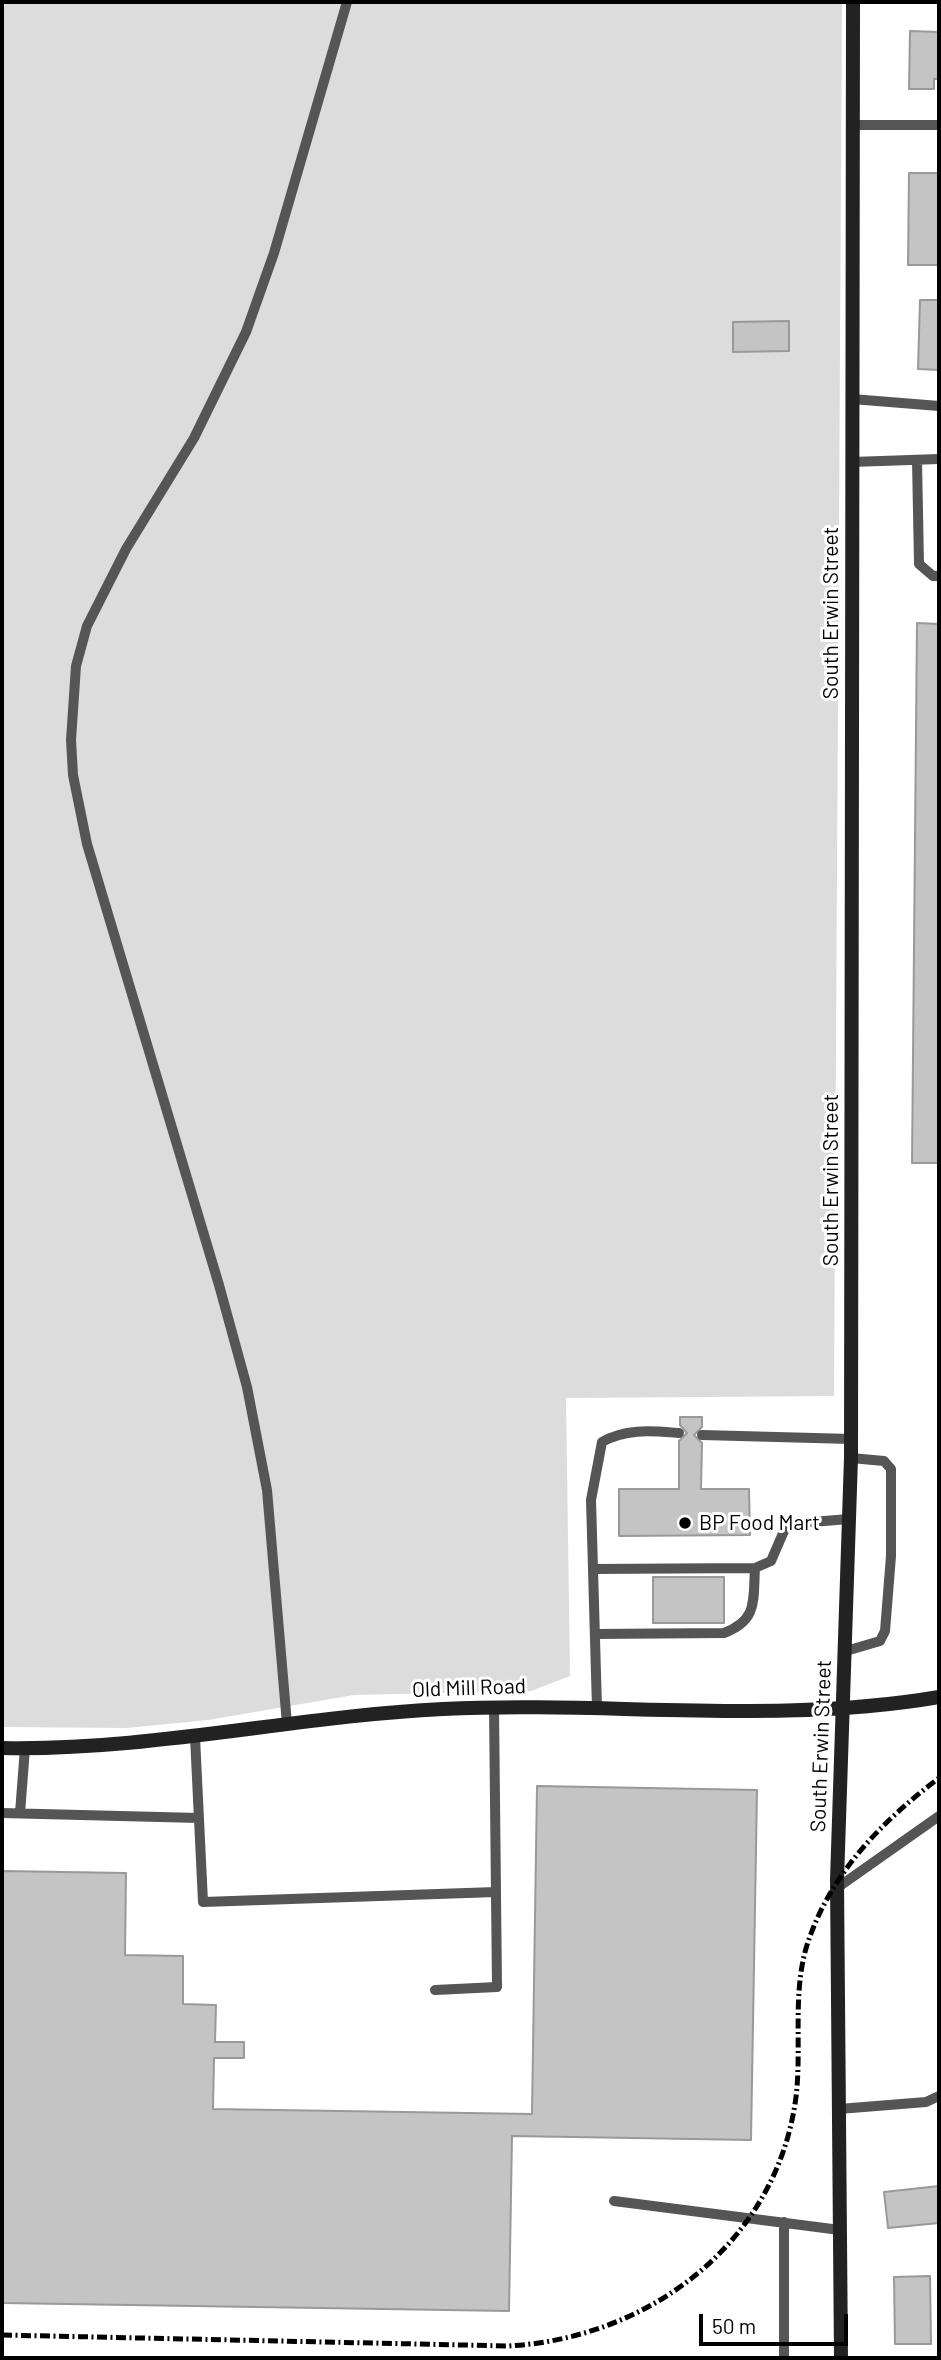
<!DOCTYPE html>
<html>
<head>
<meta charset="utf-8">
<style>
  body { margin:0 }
  #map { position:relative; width:941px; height:2360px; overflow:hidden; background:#fff; font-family:Barlow,sans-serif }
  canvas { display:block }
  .frame { position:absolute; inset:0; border:4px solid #000; pointer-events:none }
  .scale { position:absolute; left:699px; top:2314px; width:149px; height:32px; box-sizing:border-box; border:4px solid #000; border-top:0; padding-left:9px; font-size:21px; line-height:24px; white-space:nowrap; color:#000; -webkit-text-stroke:5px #fff; paint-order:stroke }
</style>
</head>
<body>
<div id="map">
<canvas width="941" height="2360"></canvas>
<div class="frame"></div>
<div class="scale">50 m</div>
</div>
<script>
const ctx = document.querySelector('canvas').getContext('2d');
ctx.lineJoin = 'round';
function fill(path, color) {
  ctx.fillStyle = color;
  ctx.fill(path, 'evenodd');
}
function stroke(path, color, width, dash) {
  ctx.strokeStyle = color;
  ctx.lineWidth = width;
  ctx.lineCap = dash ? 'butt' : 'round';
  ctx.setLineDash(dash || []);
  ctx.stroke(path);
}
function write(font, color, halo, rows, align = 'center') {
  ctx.font = font + ' Barlow,sans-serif';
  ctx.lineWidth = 6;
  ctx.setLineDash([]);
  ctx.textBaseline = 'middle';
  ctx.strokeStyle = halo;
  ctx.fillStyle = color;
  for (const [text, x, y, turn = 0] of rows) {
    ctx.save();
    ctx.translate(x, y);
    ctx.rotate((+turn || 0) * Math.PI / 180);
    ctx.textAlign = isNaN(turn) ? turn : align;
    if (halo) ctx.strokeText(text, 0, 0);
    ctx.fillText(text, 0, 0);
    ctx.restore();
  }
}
fill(new Path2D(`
  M2,2H842L834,1396L566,1398L570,1676L531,1691L354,1695L208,1720L126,1728L2,1727Z`), '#dcdcdc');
const building = new Path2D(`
  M910,31L939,32V79H934V89H909Z
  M909,173H939V265H908Z
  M920,300H939V370L918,369Z
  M789,321V351L733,352V322Z
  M917,623L939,624V1163H912Z
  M680,1417H702V1427L694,1435L702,1443L701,1489H749L750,1535L619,1536V1489H679V1441L687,1433L680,1425Z
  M653,1577H724V1623H653Z
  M537,1786L757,1790L751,2140L512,2136L509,2311L2,2303V1871L126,1873L125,1955L183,1956V2004L216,2005L215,2042H244V2058H214L213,2109L532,2114Z
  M939,2186V2223L888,2228L884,2192Z
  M930,2276L931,2344H895L894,2277Z`);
fill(building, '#c4c4c4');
stroke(building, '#999', 2);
stroke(new Path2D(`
  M853,125H939
  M852,399L939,406
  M917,460L919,564L933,576H939
  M852,462L939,459
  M702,1435L851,1439
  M593,1569L755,1568L771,1561L787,1524L849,1519
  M595,1634L724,1633C758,1620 753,1601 755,1568
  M846,1651L880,1641L885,1631L891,1556V1469L884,1461L851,1458
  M597,1708L591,1500L602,1442C626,1428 652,1431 679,1433
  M287,1724L267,1490L247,1387L219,1285L87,844L73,775L71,740L76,666L87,626L126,549L194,438L246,332L274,253L347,2
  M195,1737L203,1902L496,1892
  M2,1813L199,1818
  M20,1813L25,1748
  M837,1888L939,1816
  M435,1990L497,1987L494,1707
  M839,2109L926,2102L939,2096
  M614,2201L840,2230
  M784,2222V2358`), '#555', 10);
stroke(new Path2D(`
  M2,1748C151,1751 295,1716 443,1709C608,1701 776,1725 939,1697
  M841,2358L837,1880L851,1458L853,2`), '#222', 14);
stroke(new Path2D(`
  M2,2335L509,2346C649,2338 777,2243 796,2097C802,2047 792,1994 807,1945C830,1874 881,1822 939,1778`), '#000', 5, [10, 3.5, 2, 3.5]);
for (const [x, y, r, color] of [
  [685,1523,7,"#000"]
]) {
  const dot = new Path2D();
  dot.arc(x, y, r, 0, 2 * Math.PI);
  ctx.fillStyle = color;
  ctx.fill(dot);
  stroke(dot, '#fff', 2.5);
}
write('21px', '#000', '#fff', [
  ["South Erwin Street",831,613,-90],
  ["South Erwin Street",831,1180,-90],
  ["Old Mill Road",469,1688,-2],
  ["South Erwin Street",821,1746,-88]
]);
write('21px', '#000', '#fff', [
  ["BP Food Mart",699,1523]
], 'left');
</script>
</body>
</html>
